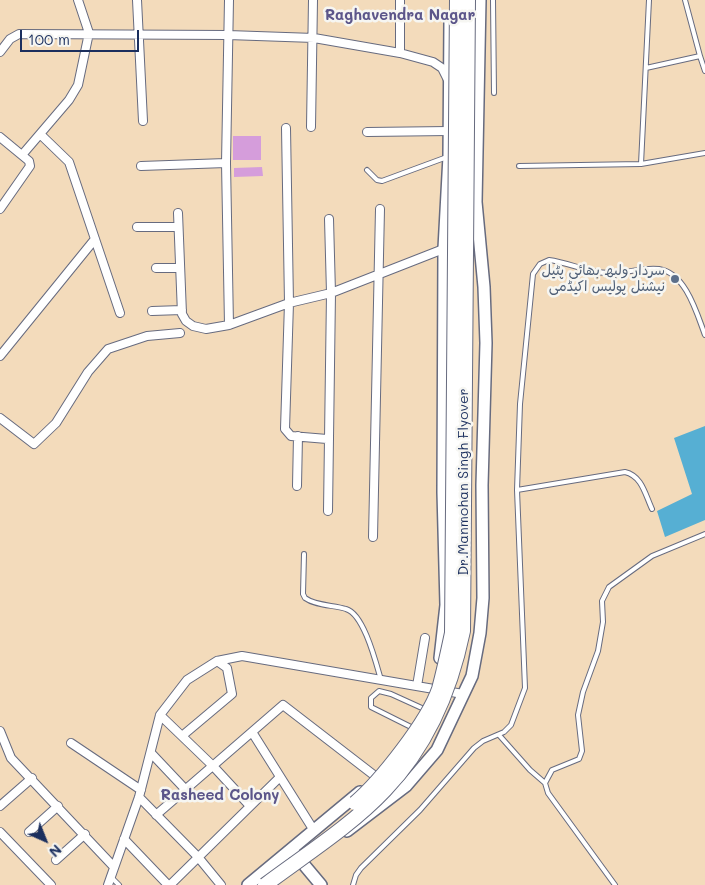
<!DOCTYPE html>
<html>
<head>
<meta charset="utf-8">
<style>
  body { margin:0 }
  #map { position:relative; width:705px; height:885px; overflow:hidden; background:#f3dbbb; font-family:Mali,sans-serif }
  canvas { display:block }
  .north { position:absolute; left:20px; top:815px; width:50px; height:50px; -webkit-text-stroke:4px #f6f6f2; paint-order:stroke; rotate:136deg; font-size:14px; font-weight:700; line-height:20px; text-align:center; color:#1b2f5e }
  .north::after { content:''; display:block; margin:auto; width:18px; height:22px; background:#1b2f5e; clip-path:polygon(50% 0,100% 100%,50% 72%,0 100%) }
  .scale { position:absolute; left:20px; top:30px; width:119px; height:22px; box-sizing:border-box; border:2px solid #1b2f5e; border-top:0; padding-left:6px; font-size:15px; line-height:18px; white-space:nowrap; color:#1b2f5e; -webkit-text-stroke:4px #f6f6f2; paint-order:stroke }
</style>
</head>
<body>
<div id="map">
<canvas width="705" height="885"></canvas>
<div class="north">N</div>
<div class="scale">100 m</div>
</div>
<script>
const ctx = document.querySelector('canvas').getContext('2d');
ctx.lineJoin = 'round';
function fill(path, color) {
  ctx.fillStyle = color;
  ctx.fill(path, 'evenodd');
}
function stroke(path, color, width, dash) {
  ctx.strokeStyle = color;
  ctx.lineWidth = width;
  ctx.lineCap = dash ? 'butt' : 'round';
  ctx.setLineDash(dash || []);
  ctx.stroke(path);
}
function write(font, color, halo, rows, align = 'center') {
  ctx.font = font + ' Mali,"Playpen Sans Arabic",sans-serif';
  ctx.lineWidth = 5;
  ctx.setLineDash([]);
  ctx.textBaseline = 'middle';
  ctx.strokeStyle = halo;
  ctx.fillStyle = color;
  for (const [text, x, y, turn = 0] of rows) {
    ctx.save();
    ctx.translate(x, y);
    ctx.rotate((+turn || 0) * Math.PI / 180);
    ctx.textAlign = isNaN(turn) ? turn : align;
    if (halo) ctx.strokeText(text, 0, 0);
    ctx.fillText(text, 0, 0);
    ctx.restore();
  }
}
fill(new Path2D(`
  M705,426V520L665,537L657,511L692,494L674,438Z`), '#56afd3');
fill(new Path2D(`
  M233,136H261V160H233Z
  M262,167L263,176L234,177V168Z`), '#d59ddb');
const lane = new Path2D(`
  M493,0L494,93
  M700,56L705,71
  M646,68L700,56L685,0
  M641,164L705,153
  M519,166L641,164L649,0
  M367,170L377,180L382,181L447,157
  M517,490L625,472C642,476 645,494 652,509
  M304,554L303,594L305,598C316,606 334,605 346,609C364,614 376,663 381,680
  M413,728L371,707V698L379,691L391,694L424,709
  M499,735L530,770L545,783L552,770L579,759L582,751L578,715L583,692L598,651L603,622L602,601L609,587L652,556L705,534
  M545,783L548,793L615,885
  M111,877L119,885
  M353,885L356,875L361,868L420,810L474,748L483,741L504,732L511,725L525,688L517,490L520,404L533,274L540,264L549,260C571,263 591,274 613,273C628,273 643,267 659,269C686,273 697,314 705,335`);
const street = new Path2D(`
  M137,0L143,121
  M0,52L10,39L19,34L228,35L314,38L400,53L433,62L442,68L448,80
  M400,53V0
  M311,127L313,0
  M286,128L289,303L285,429L291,436L327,439
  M367,132L449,131
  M40,134L69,162L120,313
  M0,137L29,161L30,166L0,209
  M22,155L69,100L78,85L89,33L78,0
  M226,163L229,325
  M141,166L226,163L229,0
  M178,213L182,314L186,321L193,326L206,329L229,325L289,303L331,293L446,248
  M137,227H178
  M156,268H180
  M152,311L182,310
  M0,356L95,239
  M0,418L34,444L56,423L88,372L108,349L147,336L180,333
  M297,486L298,436
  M328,511L331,293L329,219
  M373,537L380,209
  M417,686L425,638
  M160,715L213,766L250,806
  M0,731L11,758L114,867
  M252,732L313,829
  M182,736L232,694L227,668L217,661
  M71,743L141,790
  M151,753L185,789
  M139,797L198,857L221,885
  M0,806L32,778
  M156,815L283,705L375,776
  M0,832L51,885
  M29,832L58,806
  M124,839L168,885
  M56,860L85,834
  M108,885L139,797L160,715L187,680L217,661L242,656L463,694
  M170,885L280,777`);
const secondary = new Path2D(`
  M440,658L446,605L443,492L444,248L449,156L450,20
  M347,831L406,786L437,750L472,676L480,633L483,598L482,485L486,343L484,287L476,202L480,0
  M295,854L321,885
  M248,885L360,792`);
stroke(lane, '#676b7f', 6);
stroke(street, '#676b7f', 10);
stroke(secondary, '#676b7f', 14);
stroke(lane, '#fff', 4);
stroke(street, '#fff', 8);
stroke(secondary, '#fff', 11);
const highwayBridge = new Path2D(`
  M355,803C381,781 428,721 439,689C444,671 448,652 452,633L457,0
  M265,885C305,855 351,826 385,790C427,746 451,689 463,631L468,0`);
stroke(highwayBridge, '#676b7f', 16, []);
stroke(highwayBridge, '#fff', 14);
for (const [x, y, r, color] of [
  [675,279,5,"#5c6f8a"]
]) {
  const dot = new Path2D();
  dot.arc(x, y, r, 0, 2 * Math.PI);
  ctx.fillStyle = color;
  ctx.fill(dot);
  stroke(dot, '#f6f6f2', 2);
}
write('14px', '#4e5e75', '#f6f6f2', [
  ["سردار ولبھ بھائی پٹیل",665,271],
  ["نیشنل پولیس اکیڈمی",665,287]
], 'right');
write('14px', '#1b2f5e', '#f6f6f2', [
  ["Dr.Manmohan Singh Flyover",464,482,-90]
]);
write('bold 15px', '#5c568a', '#f6f6f2', [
  ["Raghavendra Nagar",400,15],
  ["Rasheed Colony",220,795]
]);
</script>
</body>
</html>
